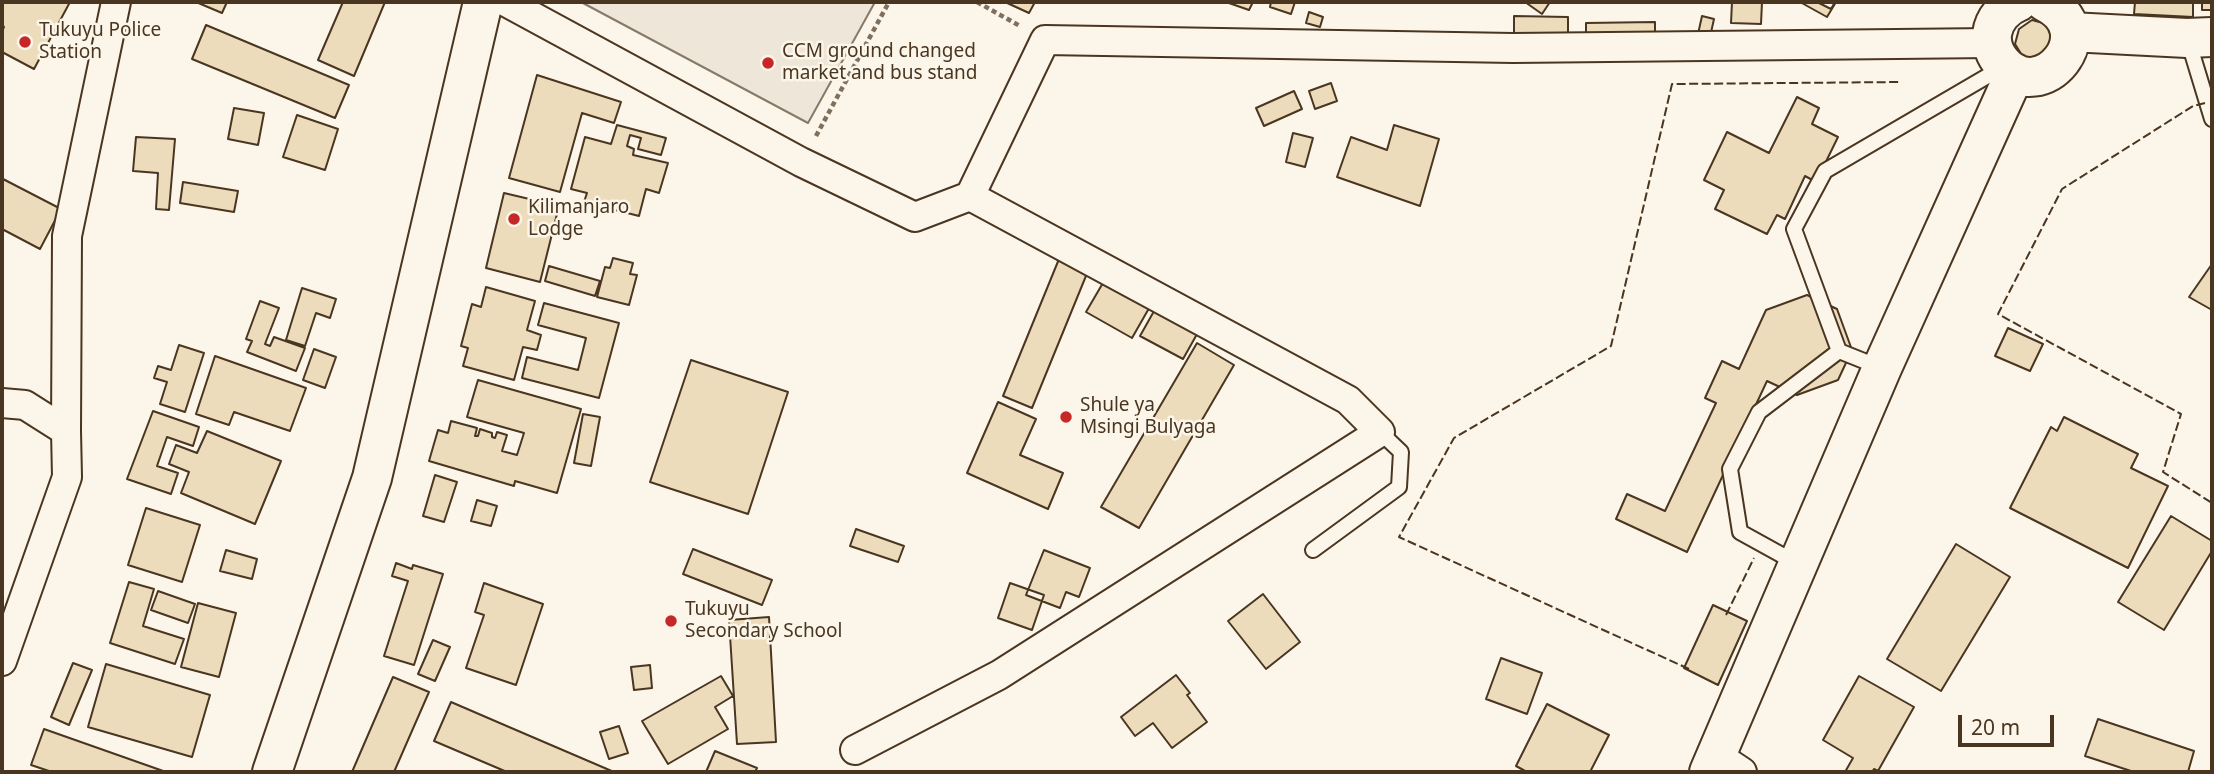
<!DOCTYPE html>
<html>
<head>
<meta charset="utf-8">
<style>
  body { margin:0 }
  #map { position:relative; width:2214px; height:774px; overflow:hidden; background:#fbf6e9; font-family:"Noto Sans",sans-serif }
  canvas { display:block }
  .frame { position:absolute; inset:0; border:4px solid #4a3520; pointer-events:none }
  .scale { position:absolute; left:1958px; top:715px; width:96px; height:32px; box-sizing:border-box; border:4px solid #4a3520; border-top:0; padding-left:9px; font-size:21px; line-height:24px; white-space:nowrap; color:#4a3520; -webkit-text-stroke:5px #fbf6e9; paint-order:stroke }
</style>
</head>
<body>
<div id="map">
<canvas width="2214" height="774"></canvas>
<div class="frame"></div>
<div class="scale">20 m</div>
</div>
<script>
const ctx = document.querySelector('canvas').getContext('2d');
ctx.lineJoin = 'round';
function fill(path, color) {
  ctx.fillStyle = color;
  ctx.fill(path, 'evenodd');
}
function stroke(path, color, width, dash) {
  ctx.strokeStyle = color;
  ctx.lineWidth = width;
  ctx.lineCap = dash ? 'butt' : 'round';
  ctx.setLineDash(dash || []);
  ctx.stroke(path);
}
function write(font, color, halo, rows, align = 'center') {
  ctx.font = font + ' "Noto Sans",sans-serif';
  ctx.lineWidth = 5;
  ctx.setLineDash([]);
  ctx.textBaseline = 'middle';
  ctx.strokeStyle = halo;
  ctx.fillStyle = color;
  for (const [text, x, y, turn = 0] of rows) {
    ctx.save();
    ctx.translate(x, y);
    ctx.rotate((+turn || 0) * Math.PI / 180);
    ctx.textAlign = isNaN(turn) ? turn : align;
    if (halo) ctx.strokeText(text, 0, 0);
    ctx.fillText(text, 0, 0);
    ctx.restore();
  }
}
const green = new Path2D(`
  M581,2H875L808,123Z`);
fill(green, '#ede6d9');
stroke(green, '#887966', 2);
const building = new Path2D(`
  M2,2H70L34,69L2,52V32L4,27L2,25Z
  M196,2H227L222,13Z
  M343,2H385L354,76L318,60Z
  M1005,2H1035L1029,13Z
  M1226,2H1253L1249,10Z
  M1271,2H1295L1291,14L1270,7Z
  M1525,2H1550L1542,14Z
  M1732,2H1762L1761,24L1731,23Z
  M1800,2H1836L1827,17Z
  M1817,2H1835L1831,9Z
  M2135,2H2193V17L2134,14Z
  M2202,2H2212V10H2202Z
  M1309,12L1323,17L1320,27L1306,23Z
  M1514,16L1568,17V33H1514Z
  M1702,16L1714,19L1710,37L1698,34Z
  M2032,20L2047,24L2056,38L2039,60L2023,57L2015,44L2019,29Z
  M1655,22V39L1586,40V23Z
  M206,25L349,85L335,118L192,59Z
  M537,75L621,102L614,123L582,113L560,192L509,178Z
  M1331,83L1337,101L1315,109L1309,91Z
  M1294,91L1302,109L1264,126L1256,108Z
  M1797,97L1819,108L1812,124L1838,137L1816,182L1805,176L1785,219L1777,215L1767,234L1715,209L1724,190L1704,180L1727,132L1769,153Z
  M234,108L264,113L258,145L228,139Z
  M297,115L338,129L325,170L283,157Z
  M617,125L666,138L661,155L638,149L641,138L630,135L627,146L634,149L633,155L668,163L659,193L646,189L639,216L584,202L587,193L571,189L585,137L611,144Z
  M1394,125L1439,139L1420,206L1337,177L1351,137L1387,150Z
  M1293,133L1313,138L1305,167L1286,162Z
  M136,137L175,139L169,210L156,209L158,173L133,171Z
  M3,179L61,209L40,249L2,229Z
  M183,182L238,191L234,212L180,203Z
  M504,193L559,206L540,282L486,268Z
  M613,258L633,263L630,274L637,275L629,305L597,297L605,267L610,268Z
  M1059,259L1088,271L1032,408L1003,396Z
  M2212,264V310L2189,297Z
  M549,266L600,281L595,296L545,281Z
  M1107,276L1152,303L1132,338L1086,312Z
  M486,287L535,301L527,330L541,335L537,350L523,347L514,380L463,366L468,348L461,346L472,304L481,307Z
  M302,288L336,299L330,318L316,313L305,346L286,340Z
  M1807,295L1837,309L1852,350L1838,380L1797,395L1767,381L1687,552L1616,519L1627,494L1665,511L1716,403L1705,398L1722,361L1739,369L1766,310Z
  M260,301L279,308L265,344L270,346L274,337L305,348L296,371L247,352L252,341L246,339Z
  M544,303L619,323L599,398L522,378L527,357L578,370L586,338L538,325Z
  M1158,304L1201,327L1183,359L1140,336Z
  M2008,328L2043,344L2030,371L1995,356Z
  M1197,343L1234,365L1139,528L1101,507Z
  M179,345L204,353L185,412L160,404L167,382L154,378L158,366L171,370Z
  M314,349L336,357L325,388L303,380Z
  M215,356L306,388L290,431L234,412L229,425L196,414Z
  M691,360L788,392L748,514L650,482Z
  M478,380L581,409L557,493L515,481L514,486L429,461L438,430L448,433L451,421L477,428L475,436H478L480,429L492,433V437L495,438L497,432L507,435L502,451L517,455L524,433L467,417Z
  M998,402L1036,419L1020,455L1063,473L1048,509L967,473Z
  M153,411L199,427L193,446L167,437L157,466L178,473L171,494L127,479Z
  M583,414L600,417L591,466L574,463Z
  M2064,417L2138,454L2131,468L2168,486L2128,568L2010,508L2051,427L2057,431Z
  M207,431L281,461L255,524L181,493L189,472L169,464L176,445L197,453Z
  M435,475L457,482L444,522L423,516Z
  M477,500L497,506L491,526L471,521Z
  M146,508L200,525L182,582L128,565Z
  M2171,516L2212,541V551L2164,630L2118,602Z
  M856,529L904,546L898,562L850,546Z
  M1956,544L2010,577L1941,691L1887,659Z
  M693,549L772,580L762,605L683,574Z
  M226,550L257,559L252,579L220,571Z
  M1044,550L1090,568L1079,597L1066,592L1060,608L1026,595Z
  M396,563L412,569L413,565L443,574L414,665L384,656L408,581L392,576Z
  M129,582L154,589L143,626L184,639L175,664L110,643Z
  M484,583L543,604L516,685L466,668L484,615L475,612Z
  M1010,583L1044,595L1032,630L998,618Z
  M158,591L195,604L188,623L151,610Z
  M1263,594L1300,642L1266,669L1228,621Z
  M198,603L236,613L219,677L181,667Z
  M1713,605L1747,621L1718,685L1684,668Z
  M769,617L776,742L737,744L729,620Z
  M433,640L450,647L435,681L418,674Z
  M1501,658L1542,673L1527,714L1486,699Z
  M73,663L92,670L69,725L51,717Z
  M106,664L210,695L192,757L88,727Z
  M650,665L652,688L634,690L631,667Z
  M1176,675L1190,693L1187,695L1207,722L1172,748L1153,723L1135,736L1121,717Z
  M721,676L733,696L715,707L728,729L668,764L642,721Z
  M1859,676L1914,707L1878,771L1874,769L1872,772H1845L1853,758L1823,740Z
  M393,677L429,692L394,772H352Z
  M451,702L509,727L614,772H507L434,741Z
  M1547,704L1609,735L1590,772H1527L1516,766Z
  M2098,719L2194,751L2188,772H2134L2085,756Z
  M619,726L628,753L609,759L600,732Z
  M44,729L166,772H52L31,765Z
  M715,751L757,768L755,772H706Z`);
fill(building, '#ecdcbc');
stroke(building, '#4a3520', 2);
const lane = new Path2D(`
  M2188,40L2212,119
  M1879,367L1839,351L1794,229L1825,171L2003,67
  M1313,550L1399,487L1401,452L1380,432
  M1798,564L1740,532L1730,469L1759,412L1839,351`);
const street = new Path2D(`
  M506,2L801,162L915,217L970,196L1045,40L1513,48L1992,43
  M2,403L25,405L66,431L67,477L2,661
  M66,431L67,236L116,2
  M855,750L999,675L1380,432L1348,400L970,196
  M1718,756L1742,772`);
const secondary = new Path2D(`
  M2018,2C2005,7 1994,19 1992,34C1991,44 1995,55 2002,63C2041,108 2106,32 2045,2
  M2070,32L2187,38L2212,37
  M1709,772L1882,368L2015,73`);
const highway = new Path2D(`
  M272,772L372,478L483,2`);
stroke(lane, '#4a3520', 18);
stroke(street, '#4a3520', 32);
stroke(secondary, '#4a3520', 42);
stroke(highway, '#4a3520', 42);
stroke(new Path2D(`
  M977,2L1020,26
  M816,136L889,2`), '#7f6f5c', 4.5, [5, 3.5]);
stroke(lane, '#fbf6e9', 14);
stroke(street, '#fbf6e9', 28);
stroke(secondary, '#fbf6e9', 38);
stroke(highway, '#fbf6e9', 38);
stroke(new Path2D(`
  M2205,103L2193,106L2062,189L1998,314L2181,414L2163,472L2212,503
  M1726,615L1754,558
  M1689,669L1399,537L1454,438L1611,346L1672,84L1900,82`), '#4a3520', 2, [9, 3.5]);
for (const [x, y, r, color] of [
  [25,42,7,"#c62828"],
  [768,63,7,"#c62828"],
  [514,219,7,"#c62828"],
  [1066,417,7,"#c62828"],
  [671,621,7,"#c62828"]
]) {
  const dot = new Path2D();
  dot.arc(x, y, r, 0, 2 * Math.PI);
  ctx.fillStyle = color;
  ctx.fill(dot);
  stroke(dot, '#fbf6e9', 2.5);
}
write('19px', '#4a3520', '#fbf6e9', [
  ["Tukuyu Police",39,31],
  ["Station",39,53],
  ["CCM ground changed",782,52],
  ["market and bus stand",782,74],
  ["Kilimanjaro",528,208],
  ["Lodge",528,230],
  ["Shule ya",1080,406],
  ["Msingi Bulyaga",1080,428],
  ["Tukuyu",685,610],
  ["Secondary School",685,632]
], 'left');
</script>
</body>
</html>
